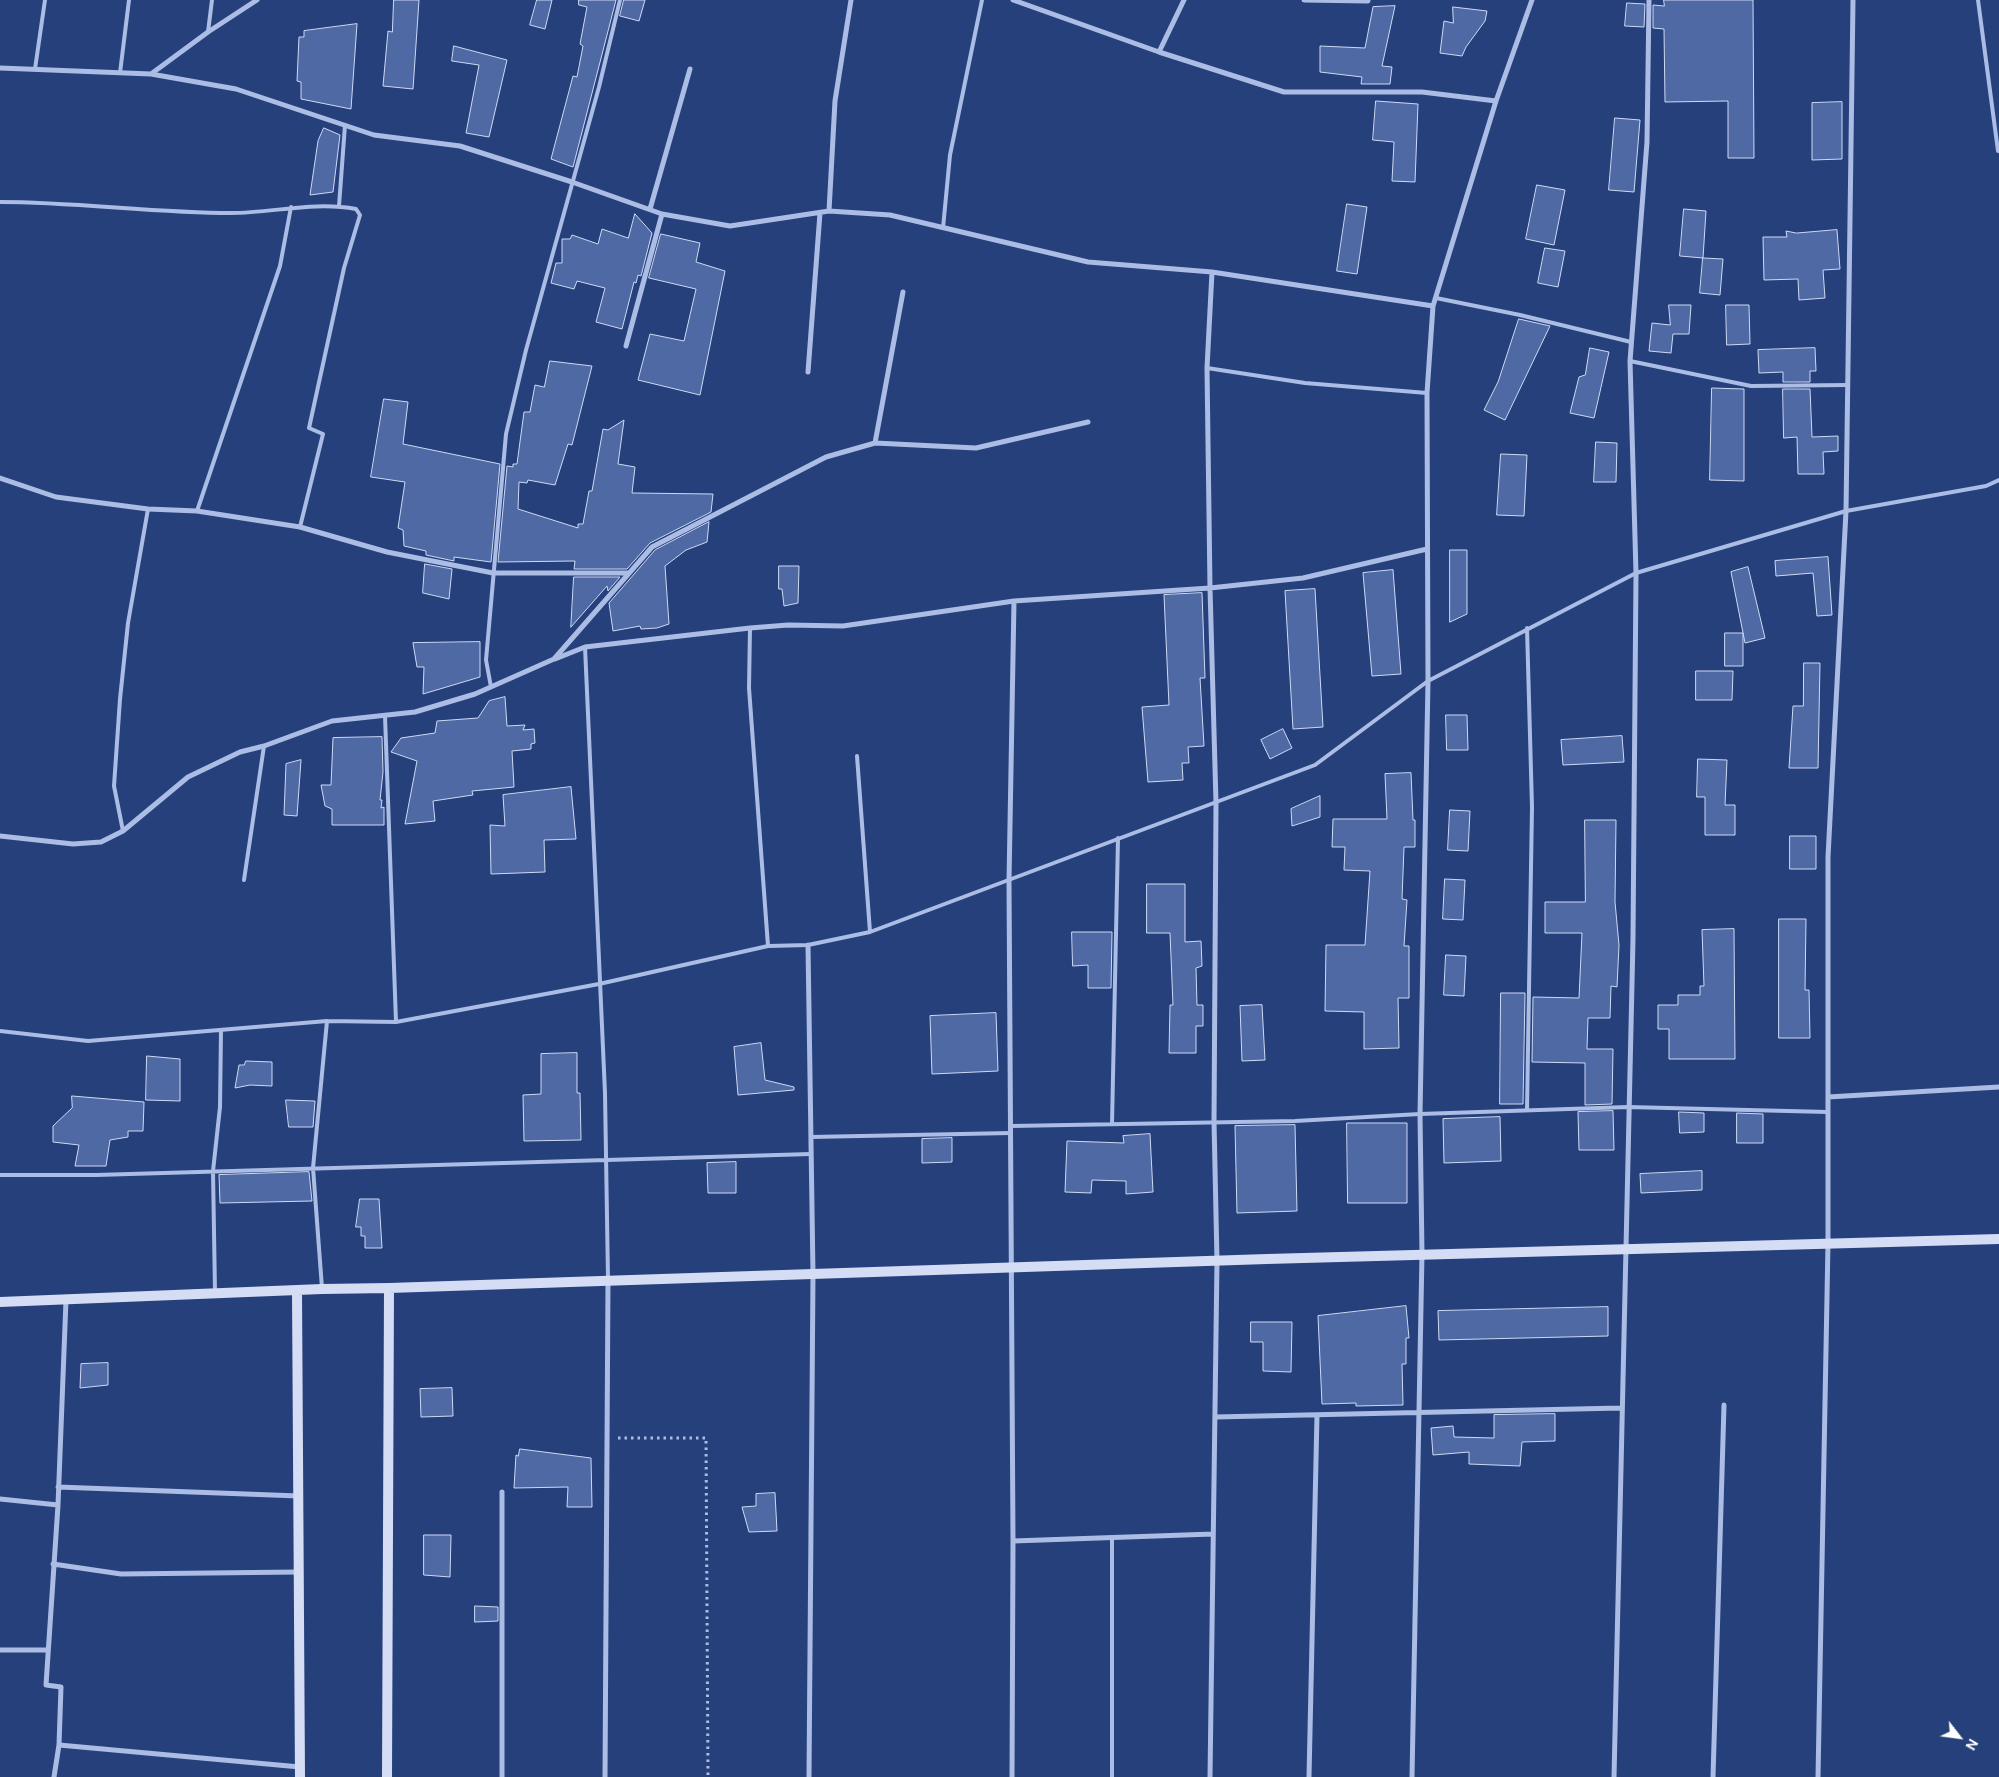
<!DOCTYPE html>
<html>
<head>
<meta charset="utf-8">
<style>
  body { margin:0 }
  #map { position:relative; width:1999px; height:1777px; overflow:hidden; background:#26407c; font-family:"DM Sans",sans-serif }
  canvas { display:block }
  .north { position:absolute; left:1934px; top:1712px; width:50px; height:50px; -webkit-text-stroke:4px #26407c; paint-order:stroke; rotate:120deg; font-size:14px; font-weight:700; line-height:20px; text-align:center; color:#fff }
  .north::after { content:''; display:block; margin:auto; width:18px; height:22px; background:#fff; clip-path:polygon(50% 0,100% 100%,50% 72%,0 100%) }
</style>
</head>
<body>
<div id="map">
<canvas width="1999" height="1777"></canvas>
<div class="north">N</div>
</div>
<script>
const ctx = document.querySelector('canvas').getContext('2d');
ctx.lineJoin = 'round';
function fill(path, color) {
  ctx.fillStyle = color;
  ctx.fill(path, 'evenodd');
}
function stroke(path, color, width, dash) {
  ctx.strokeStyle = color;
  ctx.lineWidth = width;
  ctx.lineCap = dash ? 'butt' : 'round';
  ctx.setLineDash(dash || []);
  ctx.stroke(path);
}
const building = new Path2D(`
  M394,0H419L413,89L383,86L388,31L392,32Z
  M537,0H552L545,29L530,25Z
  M579,0H616L573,167L551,159L573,76L577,77L583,46L580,44L587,7L579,5Z
  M624,0H645L639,21L620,16Z
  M1664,0H1753L1754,158H1728V101L1665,102L1664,29L1653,28V5L1664,6Z
  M1627,3L1645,4L1644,27L1625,26Z
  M1395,6L1382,66L1392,67L1390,84H1361L1362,77L1320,72V46L1365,48L1373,7Z
  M1453,7L1487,11L1485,21L1466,47L1462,56L1440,53L1444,21L1453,23Z
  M357,24L351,109L301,99V82L297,81L299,37H304V31Z
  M454,46L507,60L489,137L466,133L479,65L452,61Z
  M1376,101L1418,104L1415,182L1392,181L1394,142L1373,140Z
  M1842,102V159L1812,160V103Z
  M1615,118L1640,120L1634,192L1609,190Z
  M324,128L340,135L333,192L310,195L318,141Z
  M1537,185L1565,190L1554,245L1526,239Z
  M1347,204L1367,207L1357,274L1337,271Z
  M1684,209L1706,211L1703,258L1680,256Z
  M635,214L652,233L641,276L638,275L636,283L634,282L622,329L596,322L605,288L577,281L574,289L551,283L556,263H562V239H570L572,235L598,244L602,229L628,238Z
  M1837,230L1840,269L1823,270L1825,298L1799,300L1798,279L1764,280L1763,237H1787L1786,231L1796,233Z
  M661,234L700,243L696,262L725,271L700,395L638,380L650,334L684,341L696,289L649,278Z
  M1545,248L1565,251L1558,287L1538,283Z
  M1703,258L1723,259L1720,295L1700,293Z
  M1669,305H1691L1689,334H1673L1671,353L1649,351L1652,323L1670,325Z
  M1726,305H1749L1750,344L1727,345Z
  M1519,319L1550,326L1505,420L1484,410L1498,382Z
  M1590,348L1609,352L1594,418L1570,413L1579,377L1585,375Z
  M1815,348L1816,371H1810V382H1783V372L1759,373L1758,350Z
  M550,361L592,366L572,445L568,444L555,485L528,480L527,483L519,482L518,509L578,528V524H583L589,491H592L603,429L608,430L624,420L618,464L635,467L632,493L713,494L711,512L650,543L627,569H574L575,561L498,562L507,466L513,467V464H517L524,412H530L535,385L544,387Z
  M1712,388L1744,389V481L1710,480Z
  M1783,389H1810L1812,437L1838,436V451L1823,452L1824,474H1798L1797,437L1784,438Z
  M384,399L408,402L403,444L500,464L491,562L454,557V561L426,555V551L404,546L403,530L398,528L405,482L371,477Z
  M1596,442L1617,443L1616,482H1594Z
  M1501,454L1527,455L1524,516L1497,515Z
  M709,522L707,542L686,550L665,566L669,624L657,628L641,629L640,626L613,631L609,603L655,550Z
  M1450,550H1467V614L1450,622Z
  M1828,557L1832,615L1817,616L1813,573L1776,576L1775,561Z
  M425,564L452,569L449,599L423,593Z
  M779,566H799L798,603L784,606L782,589H779Z
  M1748,567L1765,638L1745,643L1731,572Z
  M1393,570L1401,674L1372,676L1363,573Z
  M574,577H620L608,591L607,586L571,627Z
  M1315,589L1323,727L1293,729L1285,591Z
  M1202,593L1205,678H1200L1204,746L1188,747L1189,763H1182L1183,780L1148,782L1142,707L1169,705L1164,595Z
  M1725,633H1743V666H1725Z
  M480,642V677L423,694L424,667H417L413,643Z
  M1804,663H1820L1818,768H1789L1793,706H1803Z
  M1696,671H1733L1732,700H1696Z
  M505,697L507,726L525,725L523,730L534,729L535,743L531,744V749L512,751L514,787L472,791L473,795L433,801L435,821L405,824L417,761L391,752L401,738L435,733L437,721L478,718L489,701Z
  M1446,715H1467L1468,750H1447Z
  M1283,729L1292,748L1270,759L1261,740Z
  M1622,736L1624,762L1563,765L1561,740Z
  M382,737L383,772L380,800H382L381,808L384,807V825H332V809L325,806L321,785H331L333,738Z
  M1698,759L1727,760L1725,805H1735V835H1705V797H1697Z
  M301,760L297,816L284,815L286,764Z
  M1411,773L1413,820H1415V847H1404L1402,899L1407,900L1404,946H1409V998H1398L1399,1048L1364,1049V1012L1325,1011L1326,945H1365L1370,871L1344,870L1345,847H1332L1333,819H1387L1385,774Z
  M571,787L576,839L544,840L545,872L491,874L490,825L505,826L503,795Z
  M1320,796V817L1292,826L1291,809Z
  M1450,810L1470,811L1468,851L1448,850Z
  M1585,820H1616L1615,902L1619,945L1617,987L1611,986L1610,1018H1588L1587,1049H1613L1612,1104L1585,1105V1063L1532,1062L1533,997L1579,998L1582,933H1545V902H1585Z
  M1790,836H1816V869H1790Z
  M1445,879L1465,880L1463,920L1443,919Z
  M1147,884H1185V942L1201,941L1202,966L1196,968L1197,1005H1203V1026H1196V1053H1169L1170,1005H1173L1170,933H1147Z
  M1779,919H1806L1805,990H1809L1810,1038H1779Z
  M1734,929L1735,1059H1669V1029H1658V1005H1678V995H1700V986H1704L1702,930Z
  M1072,932H1112L1111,988H1088V965L1073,966Z
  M1446,955L1466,956L1464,996L1444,995Z
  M1501,993H1525L1523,1104H1500Z
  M1262,1005L1265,1060L1242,1061L1240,1006Z
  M996,1013L998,1071L932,1074L930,1016Z
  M761,1043L765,1080L794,1087V1090L738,1095L734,1047Z
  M577,1053V1093H580L581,1140L524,1141L523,1095L541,1094V1054Z
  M147,1056L180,1059V1101L146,1100Z
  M246,1061L272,1062V1086L250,1085L235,1088L239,1065H244Z
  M72,1096L144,1102L143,1131H128V1137L110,1140L106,1166H75L79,1145L53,1142V1126L72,1108Z
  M286,1100L315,1101L313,1127H289Z
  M1613,1111L1614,1150H1579L1578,1112Z
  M1679,1112L1704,1113V1132L1680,1133Z
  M1737,1113L1763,1114V1143H1737Z
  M1500,1117L1501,1161L1444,1163L1443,1119Z
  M1347,1123H1407V1203H1348Z
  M1295,1125L1297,1211L1237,1213L1235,1126Z
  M1150,1134L1153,1192L1126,1194V1181L1092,1180L1091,1193L1065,1192L1067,1141L1124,1143L1123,1136Z
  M952,1138V1162L922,1163V1139Z
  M736,1162V1193H708L707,1163Z
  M1702,1171V1190L1641,1193L1640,1174Z
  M309,1172L312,1201L220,1203L219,1175Z
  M360,1199H379L382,1248H365V1236H361V1227H356Z
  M1406,1306L1409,1338H1406V1364H1402L1403,1405L1356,1406V1403L1322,1404L1318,1316Z
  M1608,1307V1336L1439,1340L1438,1311Z
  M1251,1322H1292L1291,1372L1263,1371V1342H1251Z
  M108,1363V1385L80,1388L81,1364Z
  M452,1388L453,1416L421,1417L420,1389Z
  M1555,1414V1441L1522,1442L1520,1466L1469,1464V1452L1433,1455L1431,1428L1453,1426L1454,1437L1494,1438V1415Z
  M520,1449L591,1458L592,1507H567L568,1487L514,1488L516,1455L518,1456Z
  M775,1493L777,1531L749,1532L742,1507L756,1506V1494Z
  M424,1535H451L450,1577L424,1575Z
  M475,1606L498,1607V1621L475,1622Z`);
fill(building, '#4f69a4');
stroke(building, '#cddaf4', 1);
stroke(new Path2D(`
  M618,1438H706L708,1777`), '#abbde4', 3, [2.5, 4]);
stroke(new Path2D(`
  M1978,0L1998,151
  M208,32L212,0
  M35,69L45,0
  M120,73L129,0
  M0,202C77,202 154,213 231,213C273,213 314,201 356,209L360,215L344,268L309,428L323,434L300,527
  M339,206L345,125
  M943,228L950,155L982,0
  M1436,298L1520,315L1631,342
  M1630,361L1751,386L1848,385
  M1207,368L1305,383L1427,393
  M197,511L280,266L291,207
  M750,628L749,688L768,946
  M1527,628L1532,807L1527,1110
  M585,647L605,1093L608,1279
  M491,687L486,660L506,434L526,350L599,87L620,0
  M385,716L396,1022
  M857,756L870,932
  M123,831L114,786L120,699L128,623L148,509
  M244,880L264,746
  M0,1031L88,1041L327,1021L396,1022L599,984L768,946L808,945L870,932L1315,765L1428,681L1636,573L1846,511L1986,486L1999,480
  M1112,1124L1118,838
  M1011,1126L1295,1121L1420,1114L1628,1107L1828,1112
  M811,1137L1011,1133
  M0,1175H96L811,1154
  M322,1288L313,1168L327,1021
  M215,1292L213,1171L220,1107L221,1030
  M1112,1537V1777`), '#abbde4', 4);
stroke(new Path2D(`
  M1013,0L1159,52L1284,92H1422L1496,101
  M1304,0L1368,1
  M1159,52L1184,0
  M0,68L151,74L208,32L257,0
  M151,74L236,89L374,135L460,146L572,182L662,214L730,226L829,211L890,215L1088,262L1212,272L1433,306
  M650,209L690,69
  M829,211L835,101L851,0
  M626,346L662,214
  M808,372L820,213
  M875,443L903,292
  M0,478L56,497L148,509L197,511L300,527L387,552L493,573H629
  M555,659L585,647L750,628L788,625L843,626L1014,601L1210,588L1303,578L1427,549
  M0,836L73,844L101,842L123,831L188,777L240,752L264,746L332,721L415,712L475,694L554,659L652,547L826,457L875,443L976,448L1088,422
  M808,945L813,1274L809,1777
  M1828,1097L1999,1087
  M1215,1417L1621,1408
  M58,1487L299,1496
  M0,1499L58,1505
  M1013,1541L1213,1534
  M53,1564L121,1574L298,1572
  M0,1650H47
  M59,1745L300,1767
  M54,1777L59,1745L61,1687L46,1685L58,1505L66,1300
  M502,1777V1492
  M605,1777L608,1281
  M1012,1777L1013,1541L1009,881L1014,601
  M1210,1777L1217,1261L1214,1121L1216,803L1210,588L1207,368L1212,272
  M1309,1777L1317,1415
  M1412,1777L1422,1254L1420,1114L1428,681L1427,393L1433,306L1496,101L1532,0
  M1614,1777L1633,939L1636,573L1630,361L1647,142L1649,0
  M1713,1777L1724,1405
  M1818,1777L1828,1243V857L1846,511L1853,0`), '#abbde4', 5);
stroke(new Path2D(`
  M297,1291L300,1777
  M0,1302L322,1289L389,1288L1267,1259L1999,1239
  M387,1777L389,1288`), '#d4ddf4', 10);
</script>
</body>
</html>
